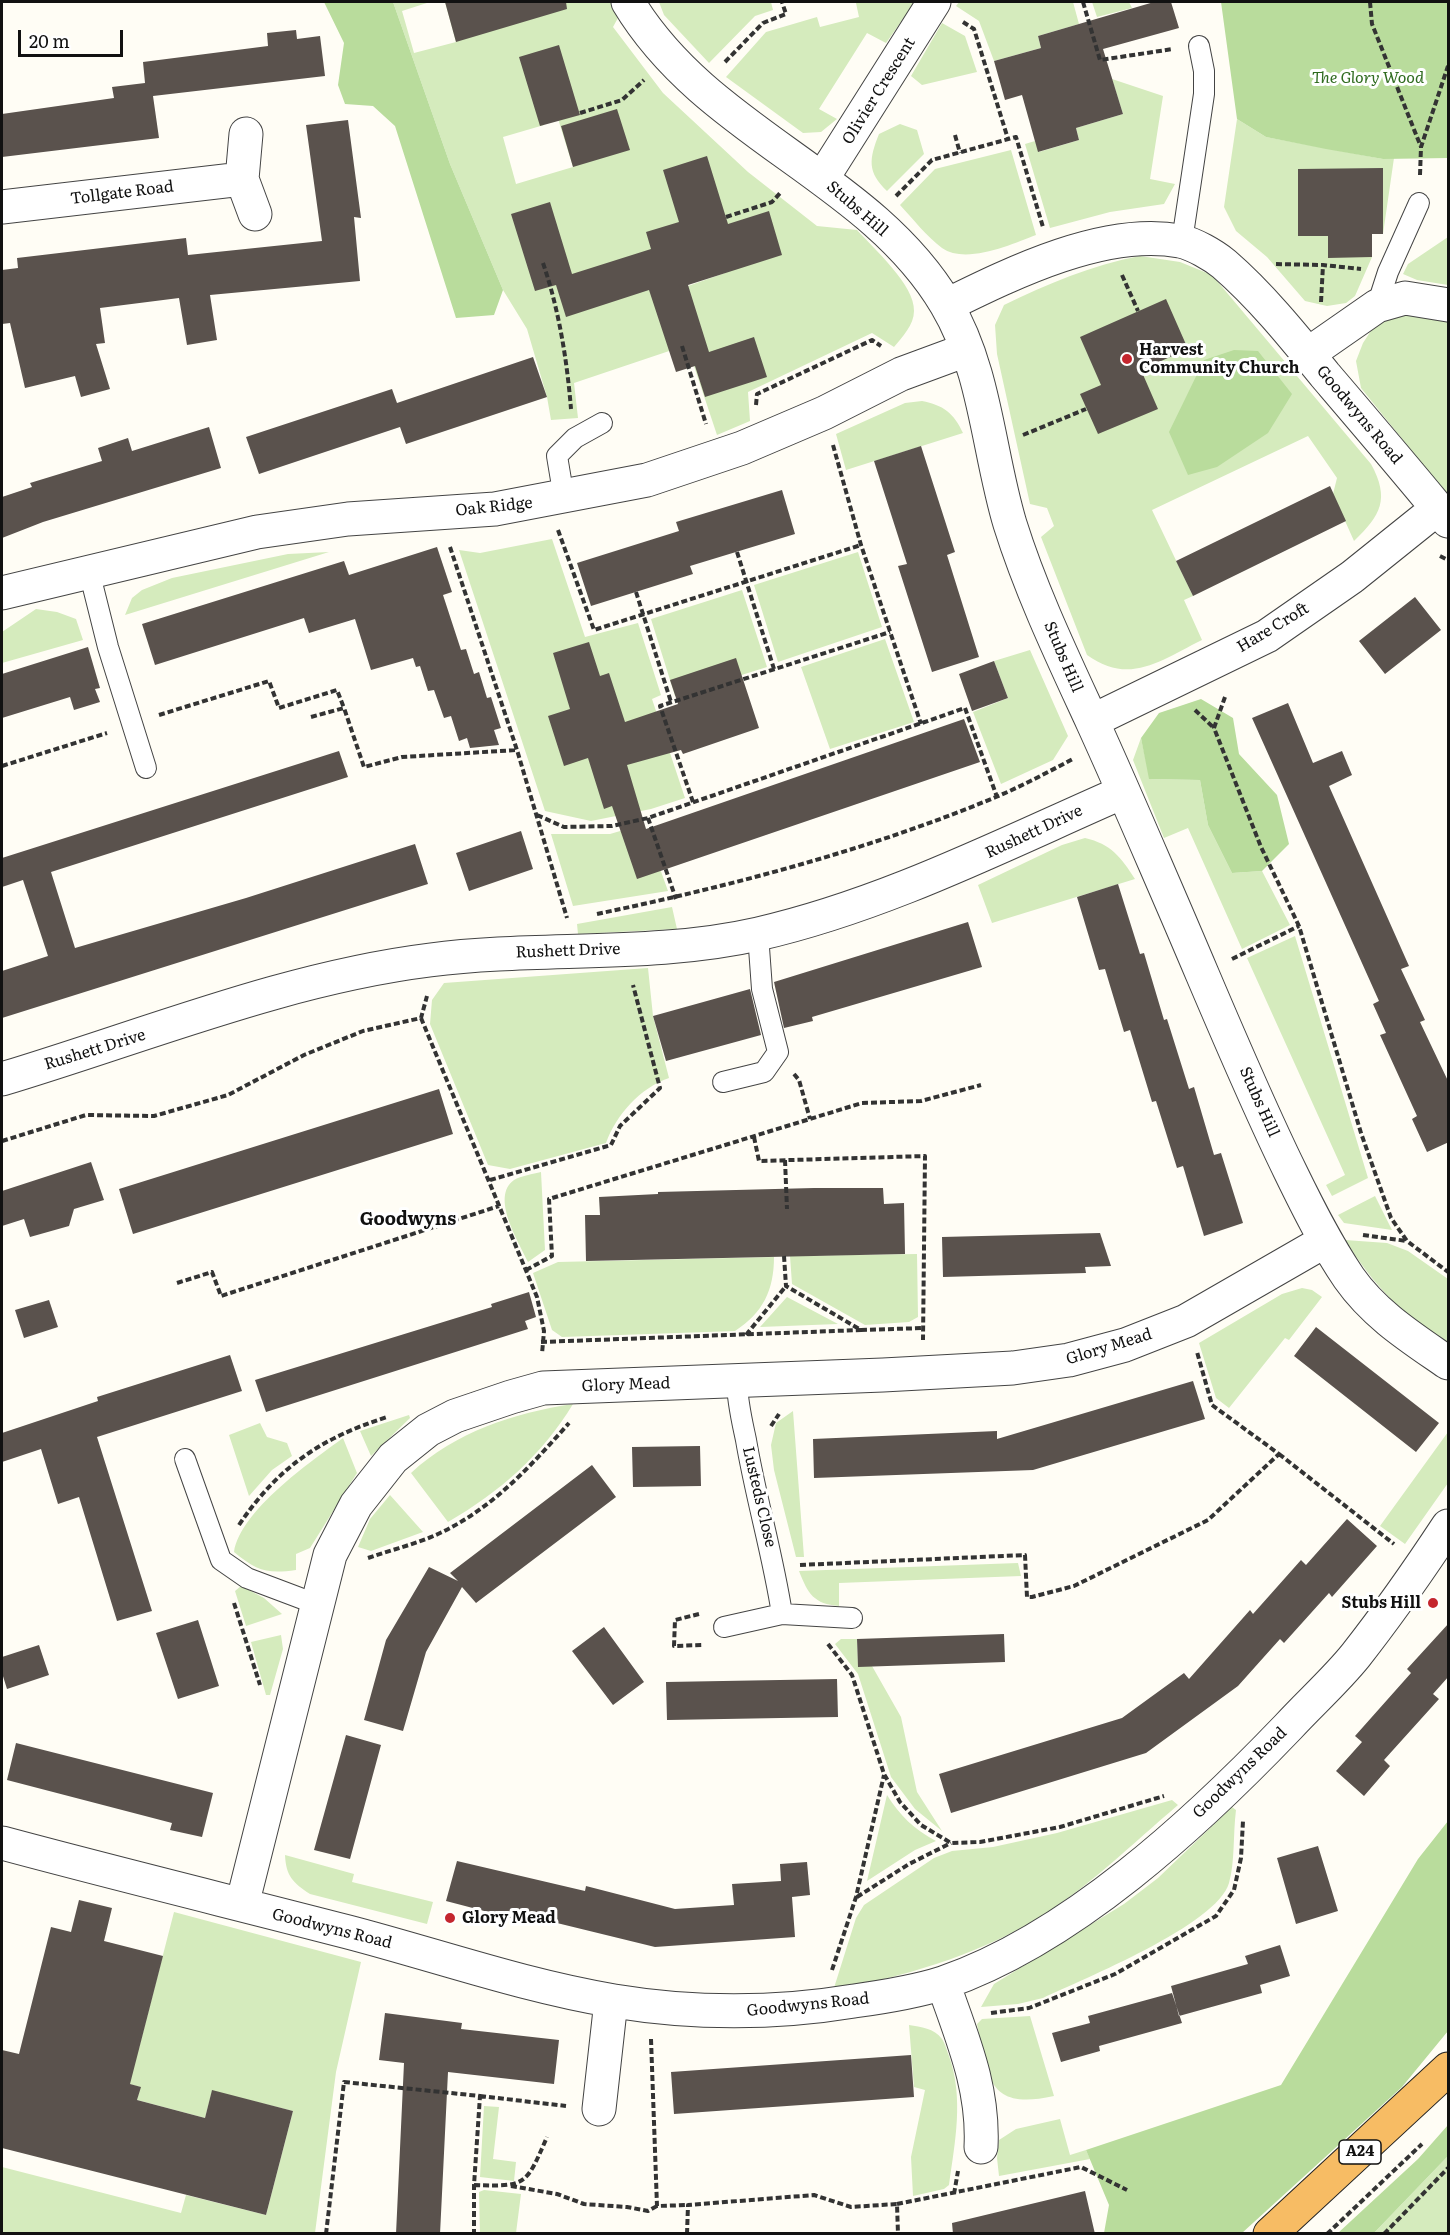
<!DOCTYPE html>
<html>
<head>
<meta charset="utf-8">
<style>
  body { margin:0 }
  #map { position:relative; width:1450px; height:2235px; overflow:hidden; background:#fffdf5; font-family:Literata,serif }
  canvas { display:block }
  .frame { position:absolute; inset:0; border:3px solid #111; pointer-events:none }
  .scale { position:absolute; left:18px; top:30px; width:105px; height:27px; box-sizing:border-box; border:3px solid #111; border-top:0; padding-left:8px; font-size:18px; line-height:21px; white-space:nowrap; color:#111; -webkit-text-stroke:4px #fff; paint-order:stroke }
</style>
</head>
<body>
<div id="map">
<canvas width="1450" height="2235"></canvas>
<div class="frame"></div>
<div class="scale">20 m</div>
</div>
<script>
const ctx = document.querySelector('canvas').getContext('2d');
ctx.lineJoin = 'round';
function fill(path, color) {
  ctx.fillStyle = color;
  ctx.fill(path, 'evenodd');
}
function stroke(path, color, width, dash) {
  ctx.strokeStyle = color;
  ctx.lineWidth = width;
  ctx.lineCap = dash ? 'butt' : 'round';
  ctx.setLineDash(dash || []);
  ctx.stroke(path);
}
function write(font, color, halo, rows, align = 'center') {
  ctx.font = font + ' Literata,serif';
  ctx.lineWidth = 6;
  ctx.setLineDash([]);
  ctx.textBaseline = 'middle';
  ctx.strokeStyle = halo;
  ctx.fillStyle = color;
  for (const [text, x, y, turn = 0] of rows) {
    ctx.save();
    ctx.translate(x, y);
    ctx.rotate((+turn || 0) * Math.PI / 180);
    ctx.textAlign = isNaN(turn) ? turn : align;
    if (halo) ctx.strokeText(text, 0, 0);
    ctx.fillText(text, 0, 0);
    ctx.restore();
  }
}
fill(new Path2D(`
  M393,2H430L402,11L414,53L456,42L445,2H610L619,16L613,27L663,93L748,172L817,226L857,230C874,249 915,285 914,311C914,325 902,337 894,347L872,333L748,392L750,421L717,435L687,345L574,383L578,418L551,420L547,397L527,329L503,290L450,164ZM555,109L573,167L516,184L503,137L544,125L541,113ZM706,214L725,273L688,286L652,251Z
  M659,2H771L773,10L755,16L709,63L664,15Z
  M863,2H915L886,43L867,33L819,109L837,119L821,132L803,133L726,77L766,32L817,17L820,27L859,17L856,3Z
  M959,2H1073L1079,24L1038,36L1041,48L994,61L979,21L956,6Z
  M1092,2H1129L1132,8L1097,17Z
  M942,23L965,36L977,72L922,85L911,76Z
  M1112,79L1163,96L1150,179L1175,184L1164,204L1110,212L1050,228L1025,144L1035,141L1039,152L1079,140L1076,128L1123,114Z
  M1237,119L1266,137L1383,159L1394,158L1383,234H1372V257L1355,296L1346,303L1327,306L1305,301L1267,257L1236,231L1224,207Z
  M900,124L917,130L924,154L887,191C867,172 869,159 879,134Z
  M1011,150L1036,235C1012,244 966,265 942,248C927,237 913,219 900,205L935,169Z
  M1448,237V285L1417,280L1403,274L1408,264Z
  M1140,256L1180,262L1212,275L1371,464C1390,499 1381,515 1354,541L1333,494L1337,478L1308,436L1152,510L1193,596L1184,600L1202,640C1161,660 1130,686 1087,655L1041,537L1054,526L1047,508L1030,504L997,354L995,325L1004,305C1047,284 1092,265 1140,256Z
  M1403,313L1448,317V496L1361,388L1356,361L1363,343L1378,320Z
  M922,401C943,405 954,413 963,433L846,470L836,434L905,403Z
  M552,539L585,637L638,623L661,695L652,699L685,798L651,809L591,821L545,811L459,550L480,553Z
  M329,552L125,615L132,598L142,590L172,578L288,554Z
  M858,552L882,627L778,662L754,585Z
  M742,590L767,667L675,696L651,619Z
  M36,609L57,612L76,619L83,640L2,663V632Z
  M885,639L914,722L830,749L801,667Z
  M1030,650L1068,736L1053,760L1001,784L973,712L1008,698L994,661Z
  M1141,738L1150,779L1200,780L1208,825L1232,873L1262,871L1290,925L1242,949L1188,828L1164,838L1133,760Z
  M644,824L668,891L573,906L551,834H610Z
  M1085,838C1111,844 1121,857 1135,879L992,923L978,885L1062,845Z
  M672,907L677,929L578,934L577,924Z
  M1295,936L1368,1178L1332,1196L1326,1185L1345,1175L1247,958Z
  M648,968L653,1016L669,1078C640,1088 616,1115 606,1143L510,1169L488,1165L430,1024L432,1000L444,983Z
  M541,1172L545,1250L528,1262C519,1242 490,1197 514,1180C521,1176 533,1174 541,1172Z
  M1375,1196L1392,1230L1344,1223L1338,1215Z
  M1345,1240L1387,1243L1408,1251L1448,1279V1343C1403,1317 1373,1284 1345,1240Z
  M917,1254L918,1317L909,1322L865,1325L792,1284L790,1256Z
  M774,1257C774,1290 763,1313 735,1331L562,1337L552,1330L533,1273L558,1262Z
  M1302,1288L1312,1290L1322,1297L1289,1340L1285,1338L1229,1408L1216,1398L1199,1343L1282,1294Z
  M787,1297L838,1324L760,1327Z
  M573,1404C542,1455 500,1492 448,1522L411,1473C455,1432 514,1413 573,1404Z
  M793,1411L804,1557H796L774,1470L771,1445L776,1423Z
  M409,1415L410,1418L371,1456L360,1431Z
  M260,1423L267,1437L287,1443L292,1456L272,1470L249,1496L229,1435Z
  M1448,1432V1483L1405,1544L1380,1526Z
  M343,1438L357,1473L310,1548L296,1554V1570C267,1574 257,1571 234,1552C241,1510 309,1463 343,1438Z
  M390,1495L423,1532L371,1551L358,1547L370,1519Z
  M1018,1563L1021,1576L839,1583V1606C814,1604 808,1594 799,1571Z
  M241,1586L264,1598L282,1614L246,1626L235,1591Z
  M281,1635L283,1649L270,1695H266L251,1642Z
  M841,1639H857L858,1666H872L901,1717L917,1792L942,1831L915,1809L891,1777L858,1674L835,1644Z
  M887,1795C900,1816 914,1829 936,1841L915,1850L867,1881Z
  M1172,1800L1178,1805C1132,1844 1087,1889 1035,1920C973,1957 903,1976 833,1991L856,1918L864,1905L934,1858L952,1851L993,1847L1057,1833Z
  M1232,1807L1236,1810C1233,1833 1235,1863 1229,1883C1217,1925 1083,1979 1043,1998L1018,2004L981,2007L994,1984L1124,1904L1158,1878Z
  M285,1855L354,1874L352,1882L433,1902L427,1924L310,1894C293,1883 286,1876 285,1855Z
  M174,1912L361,1962L336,2072L315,2233H2V2167L181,2213L186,2195L266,2215L293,2111L212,2091L205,2118L137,2100L140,2087L62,2066L71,2031L139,2048Z
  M1030,2016L1054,2096C987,2111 988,2077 977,2024L982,2019Z
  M909,2025C921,2027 934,2028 942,2039C945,2043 947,2051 949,2056C964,2098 955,2142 949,2185L944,2189L913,2196L911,2157L925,2090L914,2087Z
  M484,2106L499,2107L493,2159L516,2162L514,2181L480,2177Z
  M1060,2119L1070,2155L1086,2150L1090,2159L999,2176L997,2158L999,2140L1016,2129Z
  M1448,2156V2233H1374Z
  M484,2190L521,2194L516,2233H480L479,2192Z`), '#d5ebbd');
fill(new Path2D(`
  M324,2H393L450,164L503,290L494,315L456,318L395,126L373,106L345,104L338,85L344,43Z
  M1221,2H1448V158L1383,159L1326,149L1266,137L1237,119Z
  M1234,350L1258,351L1292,394L1268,433L1217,467L1188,475L1169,432L1204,360Z
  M1201,699L1233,718L1239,754L1277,795L1289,844L1262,871L1232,873L1208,825L1200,780L1149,779L1141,738L1159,713Z
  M1448,1821V2031L1402,2087L1242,2233H1104L1109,2205L1086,2150L1281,2085L1418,1859Z
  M1448,2125V2156L1374,2233H1338L1418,2159Z`), '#b9dc9c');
fill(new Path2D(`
  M445,2H566L567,9L456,42Z
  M1154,2H1171L1179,28L1103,49L1123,114L1076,128L1079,140L1038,152L1022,95L1005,100L994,61L1041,48L1038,36Z
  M296,30L297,39L320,36L325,76L153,96L159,138L2,157V114L114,98L112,87L145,83L143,62L268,46L267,33Z
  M559,45L580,115L540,126L519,57Z
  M617,109L630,150L573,167L561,126Z
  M348,120L361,218L354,217L360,281L210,295L217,340L187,345L179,298L100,308L105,343L96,344L110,389L81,397L75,376L25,388L10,323L2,324V270L18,268L17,258L186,238L188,255L322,241L306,125Z
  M707,156L728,224L769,211L782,255L688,285L709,352L754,337L767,377L705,397L695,366L676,372L649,290L566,317L556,285L535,291L511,214L550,202L572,274L651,249L646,232L679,222L663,170Z
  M1383,168V234H1372V257L1328,258V236H1298V169Z
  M1166,299L1188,349L1141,370L1158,409L1098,434L1080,394L1101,385L1080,337Z
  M533,357L547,397L406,444L400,427L259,474L246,437L392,389L397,403Z
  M209,427L221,468L43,522L2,538V497L32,487L30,483L102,461L98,448L128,438L132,451Z
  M921,446L955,552L947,555L979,657L932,672L898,566L907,564L874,461Z
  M1330,486L1346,521L1193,596L1176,561Z
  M782,490L795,534L690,566L693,574L591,606L577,563L679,531L676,522Z
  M437,547L452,592L443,595L461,650L466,649L474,674L479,672L487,698L491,697L501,728L494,730L499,745L470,748L467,738L459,741L451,716L444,718L434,690L428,691L420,666L416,667L413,658L371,670L355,619L309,633L304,618L155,665L142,624L344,561L349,575Z
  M1415,597L1441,630L1385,674L1359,641Z
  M589,642L600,676L609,673L625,722L678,704L670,680L736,658L759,728L683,754L681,750L627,765L646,829L964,719L980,762L637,879L612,806L604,809L588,758L564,766L548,716L570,709L553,653Z
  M88,647L100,688L95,689L100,702L74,710L70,697L2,718V674Z
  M994,661L1008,698L972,711L959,674Z
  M1288,703L1313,763L1342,751L1352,775L1329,786L1409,966L1401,969L1425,1020L1420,1022L1449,1083V1142L1427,1152L1412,1119L1417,1116L1380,1035L1386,1033L1373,1004L1379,1001L1252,718Z
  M339,751L348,777L51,872L75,948L246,898L415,844L428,884L2,1018V971L48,956L23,880L2,887V858Z
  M521,831L533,869L469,891L456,853Z
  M1118,884L1140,954L1144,953L1164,1020L1167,1019L1189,1089L1194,1087L1214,1155L1221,1153L1243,1223L1204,1236L1183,1166L1177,1168L1156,1101L1152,1102L1130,1030L1124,1032L1105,969L1099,970L1077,897Z
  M968,922L982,967L812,1017L813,1021L784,1028L774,982Z
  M750,989L761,1035L666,1061L653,1016Z
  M439,1089L453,1134L133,1234L119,1189Z
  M91,1162L104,1200L74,1209L69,1226L30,1237L24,1219L2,1226V1191Z
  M814,1188H883L884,1204L904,1203L905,1254L586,1261L585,1215H600L599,1197L658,1194V1192Z
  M1100,1233L1111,1266L1085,1267L1086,1273L943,1277L942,1237Z
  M529,1292L536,1317L525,1321L528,1329L266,1412L255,1380L492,1307L491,1304Z
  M49,1300L58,1327L24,1338L15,1310Z
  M1316,1327L1439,1423L1416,1452L1294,1356Z
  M230,1355L242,1391L97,1437L152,1611L117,1621L79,1497L58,1504L41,1449L2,1462V1433L98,1401L97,1397Z
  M1193,1381L1205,1419L1033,1470L814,1478L813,1439L997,1431V1439Z
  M700,1446L701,1486L633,1487L632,1447Z
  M592,1465L616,1497L476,1603L462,1587L426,1652L403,1731L364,1720L386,1640L429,1567L458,1581L450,1573Z
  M1347,1519L1377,1546L1332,1597L1329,1593L1284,1643L1280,1639L1238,1686L1146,1753L951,1813L939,1774L1122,1718L1184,1673L1189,1679L1250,1610L1253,1614L1301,1560L1306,1565Z
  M198,1620L219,1686L178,1699L156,1633Z
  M1449,1623V1676L1433,1694L1439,1699L1384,1760L1390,1766L1364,1796L1336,1771L1362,1742L1355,1736L1411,1673L1407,1669Z
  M604,1627L644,1682L613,1705L572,1651Z
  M1004,1634L1005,1662L858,1667L857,1639Z
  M39,1645L49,1675L7,1689L2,1673V1657Z
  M837,1679L838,1717L667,1720L666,1682Z
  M346,1735L381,1745L350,1859L314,1850Z
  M16,1743L213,1793L202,1837L170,1830L172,1823L7,1780Z
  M1318,1846L1338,1911L1296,1924L1277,1858Z
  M457,1861L585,1891L586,1886L675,1909L734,1905L732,1884L781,1881L780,1864L807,1862L810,1895L792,1897L795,1937L655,1947L512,1912L511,1918L446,1901Z
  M79,1900L112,1908L104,1941L163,1956L130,2084L141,2087L137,2100L205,2118L212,2090L293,2111L266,2215L2,2148V2050L19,2054L51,1927L71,1932Z
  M1280,1945L1290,1976L1260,1985L1262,1993L1179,2016L1171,1986L1248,1964L1245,1956Z
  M1172,1993L1182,2023L1099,2046L1100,2051L1061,2062L1052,2033L1090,2023L1088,2016Z
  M385,2013L462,2023L461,2029L559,2040L554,2084L448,2072L440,2234H396L404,2063L379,2060Z
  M911,2055L914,2097L674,2114L671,2072Z
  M1085,2191L1095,2234H953L952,2223Z`), '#5a524d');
const service = new Path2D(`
  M1182,241L1204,94V71L1199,46
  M1377,306L1388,272L1419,203
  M564,498L557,456L575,438L602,423
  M89,571L108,647L146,768
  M723,1082L764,1072L778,1052L762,989L758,934
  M737,1381C737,1401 742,1421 746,1440C756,1499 773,1555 782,1614
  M185,1459L221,1560L247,1578L316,1604
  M724,1627L782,1614L852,1618`);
const minor = new Path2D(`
  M628,2C707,134 870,176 946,304C986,371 988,451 1010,524C1031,591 1062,656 1092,721C1119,780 1145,841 1171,901C1210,991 1247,1083 1290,1171C1308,1208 1326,1244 1349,1278C1375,1315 1412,1338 1448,1363
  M246,134L242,179L255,214
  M822,179L934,2
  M2,207L242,179
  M947,305C1012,273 1105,227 1180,241C1194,244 1213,255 1224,264C1261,296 1294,337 1325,375C1366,423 1408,472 1448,521
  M1308,354L1377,306L1405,298L1448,305
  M2,593L257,532L348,519L495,509L647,480L742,448L824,413L901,374L966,350
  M1092,721L1267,636L1352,577L1438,508
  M2,1079C142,1037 285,978 430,960C537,946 653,958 758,934C885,905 1004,844 1123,792
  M2,1843C117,1874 232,1902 348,1932C436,1955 524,1986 614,2001C693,2014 775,2014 854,2001C883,1997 915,1992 943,1983C1071,1939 1196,1823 1288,1727C1310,1703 1336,1680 1356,1655C1389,1613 1419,1570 1448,1526
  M242,1905L330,1555L356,1505L393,1458L428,1430L455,1416L511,1397L543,1388L883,1375L1013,1368L1069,1360L1125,1345L1186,1321L1325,1241
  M943,1983C962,2038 984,2087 981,2147
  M599,2109L611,2001`);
const trunk = new Path2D(`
  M1270,2234L1448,2069`);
stroke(service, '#444', 22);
stroke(minor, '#444', 35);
stroke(trunk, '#222', 35);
stroke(new Path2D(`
  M1083,2L1100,60L1173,49
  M1370,2L1372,24L1421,147
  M963,22L974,29L1008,139
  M725,62L763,23L786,14L782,2
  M580,113L622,100L644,80
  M955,135L960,153
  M1420,175L1421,147L1448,66
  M896,196L932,160L1016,137L1043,227
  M726,217L772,202L781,192
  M543,263C559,310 567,360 571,409
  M1276,264L1323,265L1361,269
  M1122,275L1138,311
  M1321,302L1323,265
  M682,346L706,424
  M756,405L757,394L872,340L881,346
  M1023,435L1086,409
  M833,445L861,545L921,724
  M558,530L594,630L861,545
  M450,547L517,750L567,918
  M737,552L774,669
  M1440,556L1448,560
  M636,592L671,702
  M1225,697L1214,728L1261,847L1299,926L1361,1133L1391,1218L1407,1241L1448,1272
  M1195,710L1214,728
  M159,715L269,681L279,708L337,690L344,708
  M311,717L344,708L364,767L402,757L517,750
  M2,766L107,733
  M693,802L660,706L890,632
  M537,815L564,827L612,826L648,818L965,708L997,797
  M648,818L676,899
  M597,914C731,886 869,850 996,797C1022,786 1048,772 1073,759
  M1232,959L1299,926
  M421,1018L537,1297L544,1331L542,1354
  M794,1074L799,1080L810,1119
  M754,1137L759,1161L925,1156L923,1340
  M2,1141L86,1115L154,1116L228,1095L304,1055L363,1031L421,1018L427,996
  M785,1160L787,1209
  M490,1180L611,1145L620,1126L660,1088L633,985
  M1363,1235L1407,1241
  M784,1256L786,1286L861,1330L924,1328
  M526,1270L552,1256L549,1199L862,1103L921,1101L981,1085
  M177,1283L212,1272L221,1296L499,1206
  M746,1335L786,1286
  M541,1342L861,1330
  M771,1426L779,1414
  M1279,1454L1394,1544
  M239,1525C278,1467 321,1438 387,1417
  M368,1558C391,1550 416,1544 438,1534C492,1509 530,1467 569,1423
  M800,1565L1025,1555L1027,1597H1032L1074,1586L1208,1520L1279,1454L1212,1405L1197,1352
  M234,1603L260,1685
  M699,1614L675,1620L674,1646L703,1645
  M828,1644L852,1675L884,1774L900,1802L921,1825L951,1843L980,1842L1060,1827L1164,1796
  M857,1897L909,1864L951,1843
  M832,1970L856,1897L884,1775
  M991,2013L1029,2008L1115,1974L1216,1916L1234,1890L1241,1858L1243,1821
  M651,2039L657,2206L688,2205
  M480,2096L566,2106
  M474,2185C527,2187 526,2185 547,2137
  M511,2186L557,2194L584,2204L627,2207L648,2211L657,2206
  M954,2194L958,2171
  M897,2204L1081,2167L1127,2190
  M326,2234L344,2082L480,2096L474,2185V2234
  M687,2234L688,2205L814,2195L851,2207L897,2204L898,2234
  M1327,2234L1422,2144
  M1384,2234L1448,2168`), '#333', 4, [6, 3]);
stroke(service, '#fff', 20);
stroke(minor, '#fff', 33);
stroke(trunk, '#f7bc64', 33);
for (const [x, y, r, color] of [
  [1127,359,6,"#c4262e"],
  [1433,1603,6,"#c4262e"],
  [450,1918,6,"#c4262e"]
]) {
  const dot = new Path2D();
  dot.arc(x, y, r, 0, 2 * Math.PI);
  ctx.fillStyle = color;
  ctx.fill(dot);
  stroke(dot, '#fff', 2);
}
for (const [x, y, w] of [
  [1360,2152,42]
]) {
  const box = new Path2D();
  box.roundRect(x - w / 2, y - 12, w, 24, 4.5);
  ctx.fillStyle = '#fff';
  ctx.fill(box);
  stroke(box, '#111', 1.5);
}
write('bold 15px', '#111', null, [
  ["A24",1360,2152]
]);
write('italic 16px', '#2f6b1f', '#fff', [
  ["The Glory Wood",1368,78]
]);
write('16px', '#111', '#fff', [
  ["Olivier Crescent",879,91,-58],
  ["Tollgate Road",122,193,-7],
  ["Stubs Hill",857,209,41],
  ["Goodwyns Road",1359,415,50],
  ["Oak Ridge",494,507,-6],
  ["Hare Croft",1273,628,-31],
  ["Stubs Hill",1063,657,67],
  ["Rushett Drive",1034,832,-25],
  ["Rushett Drive",568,951,-2],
  ["Rushett Drive",95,1050,-17],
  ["Stubs Hill",1259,1102,66],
  ["Glory Mead",1109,1347,-17],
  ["Glory Mead",626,1385,-2],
  ["Lusteds Close",759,1497,77],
  ["Goodwyns Road",1240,1773,-44],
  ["Goodwyns Road",332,1929,14],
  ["Goodwyns Road",808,2005,-6]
]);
write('bold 16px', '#111', '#fff', [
  ["Harvest",1139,350],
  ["Community Church",1139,368],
  ["Stubs Hill",1421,1603,"right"],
  ["Glory Mead",462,1918]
], 'left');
write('bold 18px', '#111', '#fff', [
  ["Goodwyns",408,1220]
]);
</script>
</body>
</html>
